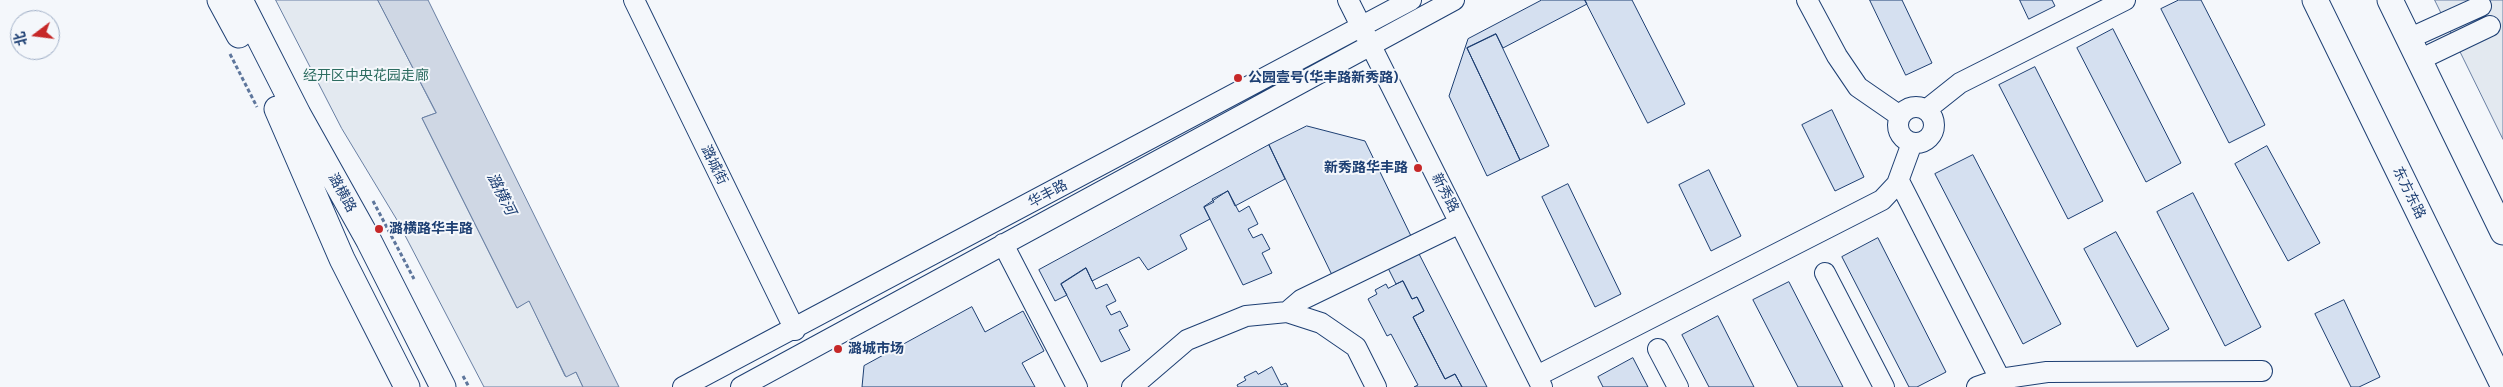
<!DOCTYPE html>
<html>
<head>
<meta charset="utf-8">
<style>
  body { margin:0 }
  #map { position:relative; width:2503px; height:387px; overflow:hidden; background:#f4f7fb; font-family:Figtree,"Noto Sans SC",sans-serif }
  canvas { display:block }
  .north { position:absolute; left:10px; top:10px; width:50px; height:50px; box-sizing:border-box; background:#f4f7fb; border:1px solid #9eadc5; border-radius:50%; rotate:255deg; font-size:14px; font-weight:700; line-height:20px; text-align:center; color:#1d3f73 }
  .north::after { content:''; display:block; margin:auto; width:18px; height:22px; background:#c62828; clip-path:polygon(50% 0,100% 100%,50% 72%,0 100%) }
</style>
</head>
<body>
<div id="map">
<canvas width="2503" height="387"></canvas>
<div class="north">北</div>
</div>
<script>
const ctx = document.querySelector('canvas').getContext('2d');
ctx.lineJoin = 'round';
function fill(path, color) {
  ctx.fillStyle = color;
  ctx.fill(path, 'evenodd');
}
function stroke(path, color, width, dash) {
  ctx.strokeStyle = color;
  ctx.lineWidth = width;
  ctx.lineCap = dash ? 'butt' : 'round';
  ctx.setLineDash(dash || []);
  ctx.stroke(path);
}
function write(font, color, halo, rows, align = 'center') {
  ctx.font = font + ' Figtree,"Noto Sans SC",sans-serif';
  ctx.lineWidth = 4;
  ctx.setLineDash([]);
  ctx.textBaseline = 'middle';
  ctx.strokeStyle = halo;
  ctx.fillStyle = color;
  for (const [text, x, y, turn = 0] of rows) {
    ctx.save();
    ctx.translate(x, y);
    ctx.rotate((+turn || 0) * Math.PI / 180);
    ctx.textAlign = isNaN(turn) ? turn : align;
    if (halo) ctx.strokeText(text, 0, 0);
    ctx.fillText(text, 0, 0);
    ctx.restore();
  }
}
const green = new Path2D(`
  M276,0H378L436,113L422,118L517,308L529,300L565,376L576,372L583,387H484L397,220L342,129Z
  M2435,0H2503V139Z`);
fill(green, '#e3e9f0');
stroke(green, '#687fa3', 1);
const water = new Path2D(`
  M378,0H428L619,387H583L576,372L566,377L529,301L517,308L422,118L436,113Z`);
fill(water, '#cfd7e4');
stroke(water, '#687fa3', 1);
const building = new Path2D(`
  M1542,0H1585L1587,4L1503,48L1496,34L1467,48L1520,160L1487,176L1449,96L1468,39Z
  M1585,0H1632L1685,104L1648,123Z
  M1870,0H1902L1932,63L1906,75Z
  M2020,0H2052L2055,6L2029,19Z
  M2179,0H2201L2265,125L2229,143L2161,9Z
  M2113,29L2181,163L2146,182L2077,48Z
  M1496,34L1549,146L1520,160L1467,48Z
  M2035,67L2103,201L2068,219L1999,85Z
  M1832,110L1864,177L1835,191L1802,125Z
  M1307,126L1365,141L1411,236L1332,275L1269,145Z
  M1269,145L1285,179L1235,206L1228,191L1212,199L1214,202L1204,207L1210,219L1180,235L1187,249L1148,270L1139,257L1092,281L1086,268L1061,284L1067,295L1055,301L1039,270Z
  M2267,146L2320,243L2288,261L2235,164Z
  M1973,155L2061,324L2023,344L1935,174Z
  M1709,170L1741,236L1711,251L1679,185Z
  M1568,184L1621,294L1595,307L1542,197Z
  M1228,191L1239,212L1249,206L1258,224L1248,229L1253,238L1262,234L1270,249L1262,253L1272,273L1243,285L1204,207Z
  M2193,193L2261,327L2225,346L2157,212Z
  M2116,232L2169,329L2137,347L2084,249Z
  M1878,238L1946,372L1917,387H1909L1842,257Z
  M1417,250L1487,387H1462L1455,374L1445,379L1413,317L1424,311L1417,297L1412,299L1403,281L1396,284L1387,266Z
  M1086,268L1096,289L1107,284L1116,301L1106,306L1111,315L1120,311L1128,326L1119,330L1130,350L1101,362L1061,284Z
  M1403,281L1412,299L1417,297L1424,311L1413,317L1445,379L1455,374L1462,387H1414L1418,385L1391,334L1387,336L1368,299L1377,294L1375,290L1386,284L1388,288Z
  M1789,282L1843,387H1798L1753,300Z
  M2344,300L2380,377L2359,387H2351L2315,314Z
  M972,307L985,332L1023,311L1044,351L1022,363L1035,387H862L864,366Z
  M1718,316L1754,387H1709L1682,335Z
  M1633,358L1648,387H1603L1598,377Z
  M1272,367L1281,385L1286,383L1288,387H1238L1237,385L1246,380L1244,377L1256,371L1258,374Z`);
fill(building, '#d5e0f0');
stroke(building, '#1d3f73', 1);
const minor = new Path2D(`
  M634,0L795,330
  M1348,0L1542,387
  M1807,0L1837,56L1858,87L1900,116
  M2408,39L2481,6
  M2419,60L2490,26
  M1898 125a18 18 0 1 1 36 0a18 18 0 1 1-36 0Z
  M1926,110L1960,83L2125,0
  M1899,181L2000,379
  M1003,244L1077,387
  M1825,273L1884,387
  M1287,312L1301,300L1460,223
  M1658,349L1678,387
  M1537,376L1882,200L1897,184L1912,143
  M683,387L1411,0
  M741,387L1454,0
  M1132,387L1187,340L1246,316L1287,312L1321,323L1356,347L1376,387
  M1977,387L2000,379L2047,372L2262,371`);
const major = new Path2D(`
  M220,0L239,35
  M240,0L298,114L369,241L443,387
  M2315,0L2503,385
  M2390,0L2503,232
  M277,109L342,259L407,387`);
stroke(minor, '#1d3f73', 22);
stroke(major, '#1d3f73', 27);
stroke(new Path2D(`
  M230,54L257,107
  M373,201L414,279
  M463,376L469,387`), '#5e769c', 3, [4, 2.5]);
stroke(minor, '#f4f7fb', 20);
stroke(major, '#f4f7fb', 25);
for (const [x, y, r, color] of [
  [1238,78,5,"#c62828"],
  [1418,168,5,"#c62828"],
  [379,229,5,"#c62828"],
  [838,349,5,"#c62828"]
]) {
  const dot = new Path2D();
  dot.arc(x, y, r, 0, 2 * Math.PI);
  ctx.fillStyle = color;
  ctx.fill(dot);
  stroke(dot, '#f4f7fb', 2);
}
write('14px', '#2c6c60', '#f4f7fb', [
  ["经开区中央花园走廊",366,76]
]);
write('bold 14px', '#1d3f73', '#f4f7fb', [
  ["公园壹号(华丰路新秀路)",1248,78],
  ["新秀路华丰路",1408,168,"right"],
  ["潞横路华丰路",389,229],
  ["潞城市场",848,349]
], 'left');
write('14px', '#1d3f73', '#f4f7fb', [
  ["潞城街",714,165,64],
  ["潞横路",342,193,61],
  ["新秀路",1445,193,63],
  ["东方东路",2409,193,64],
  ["华丰路",1048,194,-28]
]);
write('italic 15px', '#1d3f73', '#f4f7fb', [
  ["潞横河",501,194,63]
]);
</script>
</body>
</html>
